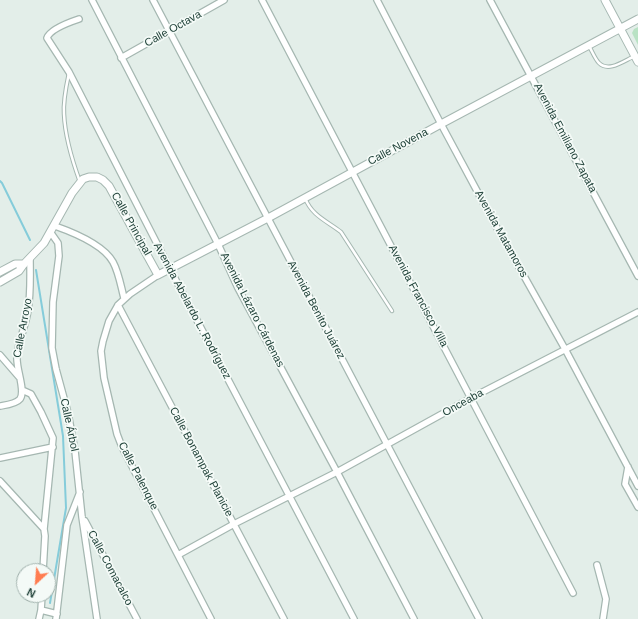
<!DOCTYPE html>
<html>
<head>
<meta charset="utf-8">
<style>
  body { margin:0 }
  #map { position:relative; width:638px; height:619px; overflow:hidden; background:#e3eee9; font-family:Arial,sans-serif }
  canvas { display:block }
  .north { position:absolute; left:16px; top:563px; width:40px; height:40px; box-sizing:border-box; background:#f4faf7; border:1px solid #9fb0ab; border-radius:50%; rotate:206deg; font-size:11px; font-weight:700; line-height:16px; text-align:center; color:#204239 }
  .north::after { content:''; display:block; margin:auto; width:14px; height:18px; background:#ff7c50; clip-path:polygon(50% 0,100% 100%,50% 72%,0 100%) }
</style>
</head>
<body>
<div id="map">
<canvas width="638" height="619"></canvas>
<div class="north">N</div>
</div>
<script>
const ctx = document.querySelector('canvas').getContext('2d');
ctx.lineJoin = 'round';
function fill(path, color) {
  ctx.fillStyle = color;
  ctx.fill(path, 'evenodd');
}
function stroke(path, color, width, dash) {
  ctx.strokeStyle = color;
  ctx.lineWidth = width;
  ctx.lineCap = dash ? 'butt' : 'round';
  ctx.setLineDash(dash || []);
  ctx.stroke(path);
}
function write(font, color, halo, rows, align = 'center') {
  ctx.font = font + ' Arial,sans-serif';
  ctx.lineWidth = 3.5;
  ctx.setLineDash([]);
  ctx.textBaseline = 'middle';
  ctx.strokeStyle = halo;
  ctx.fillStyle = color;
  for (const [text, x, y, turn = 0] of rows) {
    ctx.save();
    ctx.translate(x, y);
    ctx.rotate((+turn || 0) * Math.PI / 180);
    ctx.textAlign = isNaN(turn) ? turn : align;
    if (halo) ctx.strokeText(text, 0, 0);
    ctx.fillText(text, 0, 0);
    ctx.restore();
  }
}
fill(new Path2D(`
  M638,27V45L632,33L634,29Z`), '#b9e2c4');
stroke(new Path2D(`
  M0,181L2,183L30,240
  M36,270L63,436L66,508L50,603`), '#85ccda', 2);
const service = new Path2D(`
  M589,46C592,51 595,59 599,63C609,73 625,60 635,56
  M69,73C66,87 63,100 64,114C65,137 72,160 80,182
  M305,198C312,216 327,221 341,232L392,311`);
const minor = new Path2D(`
  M92,0L218,244L238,288L337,472L414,619
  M153,0L479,619
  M262,0L573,593
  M377,0L441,124L497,228L565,349L638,486
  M490,0L638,276
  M79,19C70,22 50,29 47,38L69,72L170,269L354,619
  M121,58L224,0
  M55,226C72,232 103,244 113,262C119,273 121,287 124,298
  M51,233L58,243L59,256L53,302L52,348L56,369L68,413L75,451L82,517L97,619
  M158,275L130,294L118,305L109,321L103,341L101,351L104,378L117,434L122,447L211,619
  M118,305L284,619
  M0,355L19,377
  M22,390L31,394L41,412L53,438L44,529
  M0,406C6,405 16,404 20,399C26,391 16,369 17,357C18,341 26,326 28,310C31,293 30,275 30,258
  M0,458L53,447
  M628,467L625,484L638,507
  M0,481L44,529L45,536L43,571
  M85,521L137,619
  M178,555L234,524L337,472L471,398L638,312
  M597,565L606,599L603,619
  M41,610L57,614
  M39,619L41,610L42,595
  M56,619L67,525L80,492`);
const tertiary = new Path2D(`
  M605,0L638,62
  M0,272L15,264H24
  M0,282L19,271L24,264L44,243L72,193L83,179L89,177H97L103,180L109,186L158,275L268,218L441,124L638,19`);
stroke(service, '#a5b7b1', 4.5);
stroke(minor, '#a5b7b1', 8);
stroke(tertiary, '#a5b7b1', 9);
stroke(service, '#fff', 2.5);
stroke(minor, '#fff', 5.5);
stroke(tertiary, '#fff', 7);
write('11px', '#204239', '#f4faf7', [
  ["Calle Octava",173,29,-29],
  ["Avenida Emiliano Zapata",565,138,62],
  ["Calle Novena",398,147,-28],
  ["Calle Principal",131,224,61],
  ["Avenida Matamoros",501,234,61],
  ["Avenida Francisco Villa",418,296,62],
  ["Avenida Lázaro Cárdenas",252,310,63],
  ["Avenida Benito Juárez",316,310,62],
  ["Avenida Abelardo L. Rodríguez",192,311,62],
  ["Calle Arroyo",23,328,-79],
  ["Onceaba",463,403,-29],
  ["Calle Árbol",69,425,78],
  ["Calle Bonampak Planicie",201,462,62],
  ["Calle Palenque",138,476,63],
  ["Calle Comacalco",110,568,62]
]);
</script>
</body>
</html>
